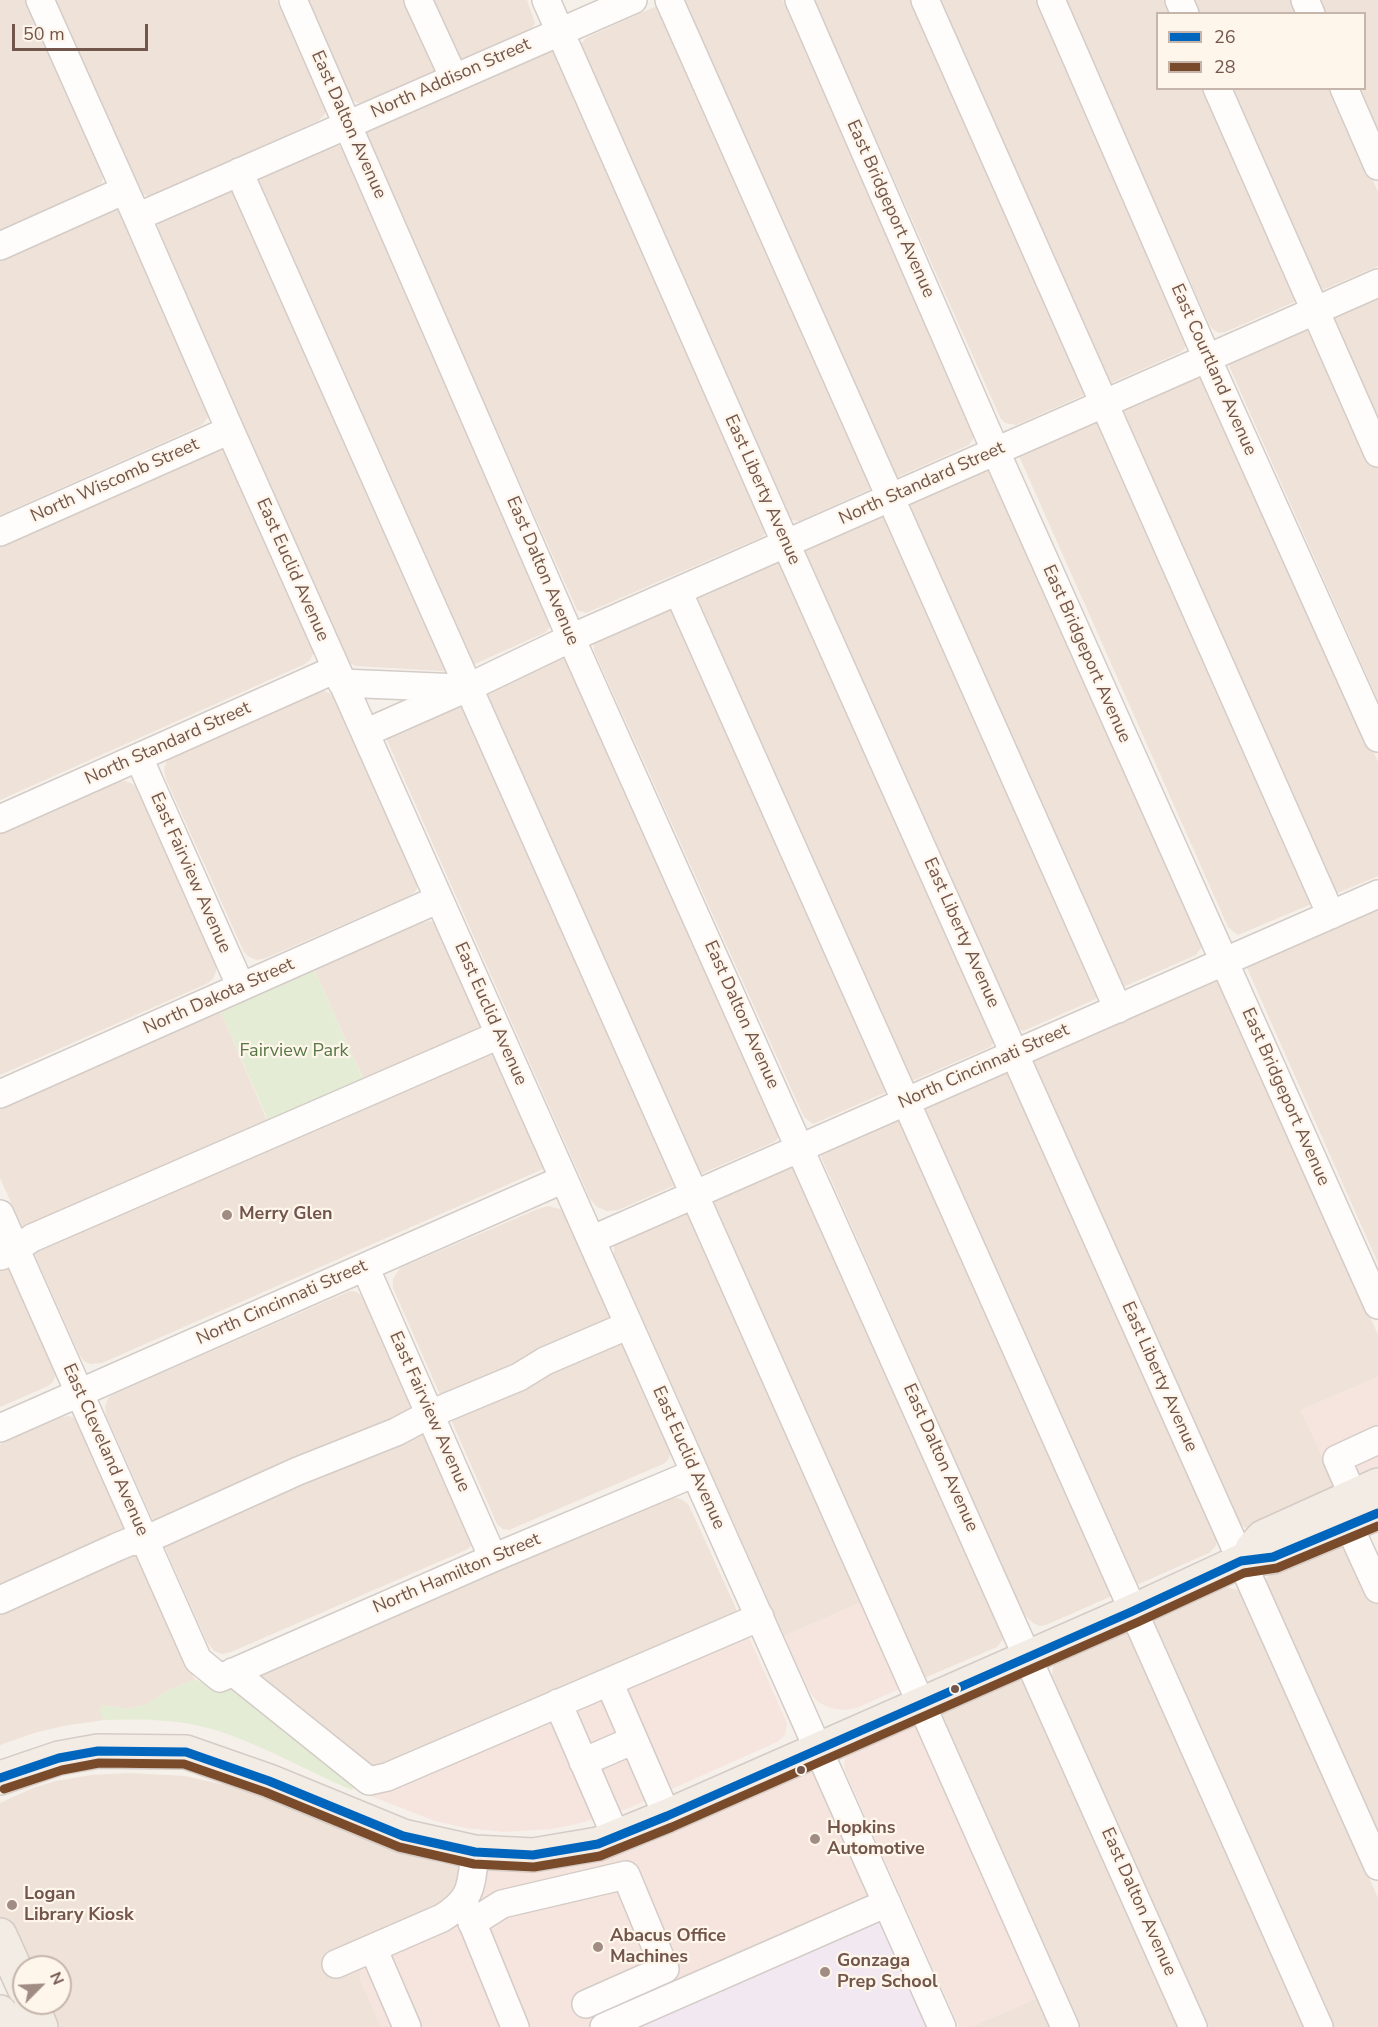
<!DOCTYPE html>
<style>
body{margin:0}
#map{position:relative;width:1378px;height:2027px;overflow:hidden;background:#f6f0ea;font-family:"Nunito Sans",sans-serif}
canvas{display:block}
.legend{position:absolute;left:1156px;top:12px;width:210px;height:78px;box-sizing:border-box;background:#fef5eb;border:2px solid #c6b5ab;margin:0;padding:8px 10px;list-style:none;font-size:18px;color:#73564b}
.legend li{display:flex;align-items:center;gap:12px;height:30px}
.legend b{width:30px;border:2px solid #c6b5ab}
.north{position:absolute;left:12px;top:1955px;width:60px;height:60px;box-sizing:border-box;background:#fef5eb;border:2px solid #c6b5ab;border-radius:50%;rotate:66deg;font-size:16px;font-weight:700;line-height:24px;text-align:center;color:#73564b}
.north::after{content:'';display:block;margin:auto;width:21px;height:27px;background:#a18c83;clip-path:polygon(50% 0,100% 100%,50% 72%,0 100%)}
.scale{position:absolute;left:12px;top:24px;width:136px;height:27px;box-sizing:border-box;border:3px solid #73564b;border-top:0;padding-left:8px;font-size:18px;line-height:21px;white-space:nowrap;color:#73564b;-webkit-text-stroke:4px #fef5eb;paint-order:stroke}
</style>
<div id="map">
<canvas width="1378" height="2027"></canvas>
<ul class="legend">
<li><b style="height:8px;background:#0065bd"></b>26</li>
<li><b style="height:8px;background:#7a4b2a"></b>28</li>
</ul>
<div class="north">N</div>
<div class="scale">50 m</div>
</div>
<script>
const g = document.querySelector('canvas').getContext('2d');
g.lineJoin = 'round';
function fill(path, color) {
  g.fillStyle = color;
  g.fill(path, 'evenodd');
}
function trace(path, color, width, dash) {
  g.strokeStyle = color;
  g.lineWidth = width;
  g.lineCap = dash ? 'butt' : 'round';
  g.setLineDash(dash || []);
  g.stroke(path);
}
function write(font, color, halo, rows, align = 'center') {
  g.font = font + ' "Nunito Sans",sans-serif';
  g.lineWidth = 4.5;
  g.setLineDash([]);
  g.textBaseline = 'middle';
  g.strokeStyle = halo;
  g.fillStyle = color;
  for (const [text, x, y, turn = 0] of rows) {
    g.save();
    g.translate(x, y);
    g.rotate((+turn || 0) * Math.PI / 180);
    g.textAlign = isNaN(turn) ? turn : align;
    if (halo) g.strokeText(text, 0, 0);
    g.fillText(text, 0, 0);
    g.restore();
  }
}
fill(new Path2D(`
 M0 0H26L103 176 102 182 97 187 0 230Z
 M53 0H277L325 108V114L318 121 154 195 148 196 142 194 138 190Z
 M305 0H527L535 23 531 29 364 102 358 103 349 98Z
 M670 0H783L974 431 975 436 969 445 799 521 791 520 788 516 580 45 586 38Z
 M814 0H1037L1188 338 1185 348 1181 352 1016 425 1005 423 1001 419Z
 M1065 0H1293L1299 13 1158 14V88L1332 89 1378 192V266L1225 332 1219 333 1214 330 1210 326Z
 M1319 0H1378V131L1359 89 1364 88V14L1325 13Z
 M554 49 767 531 762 537 586 613 577 610 366 138V133L369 127Z
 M334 144 340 146 345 152 553 622 546 632 457 672 356 666 351 664 348 660 157 231 158 220Z
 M112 209 119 211 122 216 208 411 209 416 202 425 0 515V256Z
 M1378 292V701L1230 368 1229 363Z
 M1198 374 1207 380 1378 762V876L1238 935 1228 927 1019 456 1022 450Z
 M220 447 224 449 313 644V654L310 660 305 664 0 800V542Z
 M985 468 991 471 1203 945 1196 955 1023 1031 1016 1027 804 552V547Z
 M780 559 995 1041 990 1047 813 1124 804 1117 594 651V643L597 637Z
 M555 654 568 655 781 1132 778 1138 774 1142 618 1210 607 1211 597 1207 590 1199 386 738Z
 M316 691H324L335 695 419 883 416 891 409 896 266 958 257 960 249 957 244 952 166 779 164 769 167 760 173 755Z
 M116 780 125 781 133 784 139 789 216 962V971L213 979 206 984 0 1075V832Z
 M1378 903V1263L1247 968 1248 964Z
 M430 921 437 923 545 1164 543 1169 102 1363 91 1364 85 1362 80 1356 0 1178V1108L220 1010 270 1127 366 1085 314 969 422 923Z
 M1215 979 1222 984 1378 1335V1377L1301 1410 1338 1491 1248 1530 1237 1522 1033 1063 1032 1058Z
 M1007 1071 1217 1535V1542L1215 1547 1209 1553 1046 1625 1039 1626 1033 1623 1022 1612 822 1159 821 1154 823 1149Z
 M784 1165 796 1166 1004 1634 1002 1641 997 1647 917 1681 878 1595 784 1636 614 1255V1243Z
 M548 1206 563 1210 671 1445V1453L668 1460 663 1464 509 1530 503 1529 497 1524 393 1288V1279L400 1268 538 1209Z
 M0 1243 55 1366 56 1374 53 1382 48 1386 0 1407Z
 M350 1291 357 1292 365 1300 472 1538 471 1546 466 1550 231 1652 222 1654 214 1651 207 1642 106 1415 105 1406 109 1397 114 1394Z
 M69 1416 77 1419 82 1426 185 1665 195 1679 167 1691 148 1704 129 1709 103 1705 100 1710 104 1720 63 1726 34 1733 0 1745V1444L62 1417Z
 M673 1497 681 1499 688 1504 692 1512 744 1626 377 1785 243 1684 665 1498Z
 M1354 1535 1378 1588V1837L1265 1581 1272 1569Z
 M1226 1587 1238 1590 1242 1595 1378 1898V2027H1209L1052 1676 1053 1667 1060 1660Z
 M1018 1680 1025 1682 1181 2027H971L1055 1990 933 1715 1012 1681Z
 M130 1773 185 1776 234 1787 317 1818 363 1838 415 1856 444 1864 485 1870 360 1971V1979L381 2027H49L38 2003H60V1967H24V1971L0 1918V1803L33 1788 56 1781 91 1775Z`), '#efe2d8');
fill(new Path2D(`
 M1378 1377V1474L1338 1491 1301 1410Z
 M878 1595 917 1681 857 1708 843 1710 830 1708 818 1702 809 1691 784 1636Z
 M744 1626 787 1723 785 1735 777 1742 627 1809 577 1824 551 1829 504 1832 466 1828 435 1821 360 1792Z
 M933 1715 1055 1990 971 2027H959L845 1771 844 1762 847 1755 853 1750Z
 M807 1771 818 1775 873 1897 618 2027H381L360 1979V1971L366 1964 485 1870H549L612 1857 637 1848Z`), '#f6e5de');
fill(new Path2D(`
 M877 1917 926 2027H618Z`), '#f2e8f1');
fill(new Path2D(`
 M314 969 366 1086 271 1127 220 1010Z
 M195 1679C207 1686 217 1689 231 1688L359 1777 352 1790C304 1770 258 1742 208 1728 174 1719 139 1719 104 1720L99 1710 103 1705 129 1709 148 1704 167 1691Z`), '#e4ecd5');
const minor = new Path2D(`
 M40 0 137 217 230 430 942 2027
 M293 0 571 638 1193 2027
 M418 0 454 78
 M546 0 786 544 1378 1866
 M669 0 1118 1009
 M799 0 996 452 1378 1305
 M925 0 1331 915
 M1051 0 1207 358 1378 738
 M1179 0 1185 14
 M1305 0 1311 14
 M1217 88 1378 453
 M1344 88 1378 166
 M239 172 1065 2027
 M137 217 633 0
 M0 246 125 190
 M0 532 230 430
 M678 591 1319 2027
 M342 683 460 688
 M365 733 467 688 571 638 1378 283
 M139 758 241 987
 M0 819 336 669
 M0 1094 439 899
 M0 1214 198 1660 220 1678 493 1558 695 1473
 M591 1240 1378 894
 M1 1256 16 1249 32 1238 499 1035
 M365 1267 493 1558
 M0 1428 564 1179
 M1353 1496 1337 1459 1378 1440
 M1349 1526 1378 1589
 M0 1600 117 1547 129 1542 145 1540 298 1471 396 1432 430 1414 519 1377 545 1361 629 1325
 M233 1672 369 1781 387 1777 760 1617
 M609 1682 667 1816
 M558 1703 616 1837
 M583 1762 634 1740
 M466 1907 515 2027
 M472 1923 502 1904 626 1875 665 1969 586 2004
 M373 1948 407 2027
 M336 1964 442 1918C473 1899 471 1885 475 1852
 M604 2027 887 1903`);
const major = new Path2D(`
 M1252 1549 1263 1537 1378 1485
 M0 1778 59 1758 98 1751 186 1752 269 1781 403 1836 475 1852 533 1855 598 1844 667 1816 1133 1611 1241 1561 1273 1557 1378 1513
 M0 1935 24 1988
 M31 2003 41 2027
 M0 2012 7 2027`);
trace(minor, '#d4ccc7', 30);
trace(major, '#d5cbc6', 36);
trace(minor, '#fefdfc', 27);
trace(major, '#f2ece5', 33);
trace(new Path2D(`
 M0 1778 59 1758 98 1751 186 1752 269 1781 403 1836 475 1852 533 1855 598 1844 667 1816 1133 1611 1241 1561 1273 1557 1378 1513`), '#0065bd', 9);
trace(new Path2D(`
 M4 1789 62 1770 99 1763 184 1764 265 1792 399 1847 474 1864 534 1867 600 1856 672 1827 1138 1622 1244 1573 1277 1568 1378 1526`), '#7a4b2a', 9);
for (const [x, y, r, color] of [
 [227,1215,6,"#a18c83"],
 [955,1689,5,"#73564b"],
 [801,1770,5,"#73564b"],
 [815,1839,6,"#a18c83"],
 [12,1905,6,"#a18c83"],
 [598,1947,6,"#a18c83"],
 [825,1972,6,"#a18c83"]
]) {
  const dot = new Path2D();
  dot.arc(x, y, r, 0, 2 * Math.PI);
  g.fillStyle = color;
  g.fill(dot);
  trace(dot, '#fef5eb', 2);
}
write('18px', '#73564b', '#fef5eb', [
 ["North Addison Street",451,79,-24],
 ["East Dalton Avenue",348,125,66],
 ["East Bridgeport Avenue",890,209,66],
 ["East Courtland Avenue",1213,370,66],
 ["North Wiscomb Street",115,481,-24],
 ["North Standard Street",922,484,-24],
 ["East Liberty Avenue",762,490,66],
 ["East Euclid Avenue",292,570,66],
 ["East Dalton Avenue",542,571,67],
 ["East Bridgeport Avenue",1086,654,66],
 ["North Standard Street",168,744,-24],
 ["East Fairview Avenue",190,873,66],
 ["East Liberty Avenue",961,933,66],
 ["North Dakota Street",219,997,-24],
 ["East Euclid Avenue",490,1014,66],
 ["East Dalton Avenue",741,1015,66],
 ["North Cincinnati Street",984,1067,-24],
 ["East Bridgeport Avenue",1285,1097,66],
 ["North Cincinnati Street",282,1303,-24],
 ["East Liberty Avenue",1159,1377,66],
 ["East Fairview Avenue",429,1412,66],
 ["East Cleveland Avenue",105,1450,66],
 ["East Euclid Avenue",688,1458,66],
 ["East Dalton Avenue",940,1458,66],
 ["North Hamilton Street",457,1574,-23],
 ["East Dalton Avenue",1138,1902,66]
]);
write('18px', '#577844', '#fef5eb', [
 ["Fairview Park",294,1052]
]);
write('bold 18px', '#73564b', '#fef5eb', [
 ["Merry Glen",239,1215],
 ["Hopkins",827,1829],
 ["Automotive",827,1850],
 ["Logan",24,1895],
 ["Library Kiosk",24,1916],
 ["Abacus Office",610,1937],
 ["Machines",610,1958],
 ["Gonzaga",837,1962],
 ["Prep School",837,1983]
], 'left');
</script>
